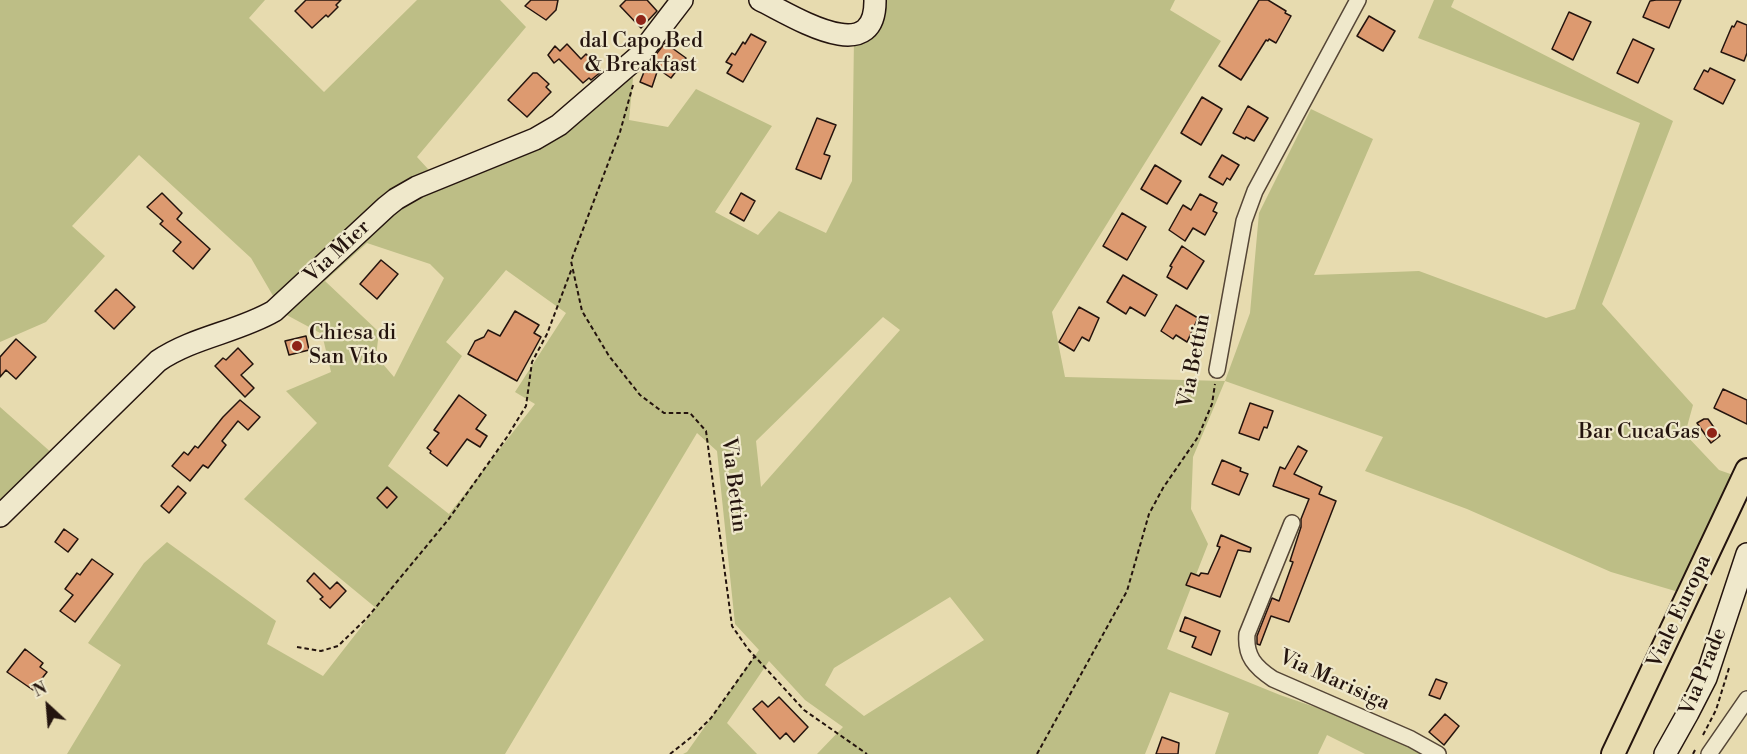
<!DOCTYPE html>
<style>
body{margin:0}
#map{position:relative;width:1747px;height:754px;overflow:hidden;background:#e7dbaf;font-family:"Libre Bodoni",serif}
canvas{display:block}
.north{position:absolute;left:18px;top:676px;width:60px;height:60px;-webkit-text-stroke:4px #efe8cb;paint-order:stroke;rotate:334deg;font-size:16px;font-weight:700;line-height:24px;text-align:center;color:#24140e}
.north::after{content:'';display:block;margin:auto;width:21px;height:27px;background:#24140e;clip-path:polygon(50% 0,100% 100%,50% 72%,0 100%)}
</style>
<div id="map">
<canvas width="1747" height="754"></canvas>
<div class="north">N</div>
</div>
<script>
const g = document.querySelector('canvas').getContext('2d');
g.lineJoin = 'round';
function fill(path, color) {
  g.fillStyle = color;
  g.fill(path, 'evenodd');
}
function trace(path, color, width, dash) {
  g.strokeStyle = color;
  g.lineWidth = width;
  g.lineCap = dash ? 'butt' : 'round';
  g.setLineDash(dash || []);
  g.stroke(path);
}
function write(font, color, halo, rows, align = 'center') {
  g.font = font + ' "Libre Bodoni",serif';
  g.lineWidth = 4.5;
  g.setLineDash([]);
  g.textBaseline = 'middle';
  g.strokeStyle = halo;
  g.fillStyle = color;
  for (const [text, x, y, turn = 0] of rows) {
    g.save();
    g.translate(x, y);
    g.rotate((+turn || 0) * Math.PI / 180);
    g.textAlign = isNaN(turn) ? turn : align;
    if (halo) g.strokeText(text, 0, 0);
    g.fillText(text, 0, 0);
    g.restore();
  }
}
fill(new Path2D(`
 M0 0H265L249 18 324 92 417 0H500L526 27 417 157 439 181 548 136 634 68 629 120 668 127 696 89 772 126 715 212 758 235 779 211 826 233 852 181 854 38 878 0H1175L1170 10 1221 41 1052 312 1065 377 1225 381 1250 313 1259 213 1311 109 1373 139 1314 275 1419 271 1546 318 1575 309 1640 123 1418 38 1434 0H1454L1451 7 1673 121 1602 304 1693 405 1685 434 1719 470 1739 477 1682 593 1611 572 1467 509 1365 471 1383 437 1225 381 1193 457 1191 509 1208 544 1167 649 1280 695 1370 726 1430 754H1365L1327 735 1318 754H1215L1229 713 1170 692 1145 754H817L843 727 805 700 769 661 727 723 757 754H683L687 752 759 650 735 624 717 451 697 433 505 754H67L121 665 88 643 144 563 167 542 276 621 267 644 323 676 376 608 244 499 317 423 286 391 331 372 322 334 283 313 251 258 139 155 72 226 105 256 46 322 0 342ZM367 243 430 264 444 278 394 377 376 356 379 332 325 281ZM506 270 566 313 515 392 535 404 449 514 388 466 462 356 446 342ZM883 317 900 330 761 487 756 441ZM950 597 984 640 864 716 825 685 834 668Z
 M0 407 62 462 0 523Z`), '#bdbe86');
const building = new Path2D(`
 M306 0H341L336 5 338 7 328 17 326 15 312 28 295 11Z
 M531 0H558L556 10 546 20 525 6Z
 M626 0H647L657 11 641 28 620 6Z
 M1259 0H1268L1286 11 1285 13 1291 16 1276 43 1269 39 1268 41 1266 40 1241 80 1219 66Z
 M1656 0H1681L1669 28 1643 17 1650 1Z
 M1569 12 1591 22 1573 60 1552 49Z
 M1369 16 1395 31 1383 51 1357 36Z
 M1737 21 1747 25V53L1744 61 1721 52 1732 26 1734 27Z
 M751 34 766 42 743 82 727 73 732 65 726 62 732 53 735 55 743 42 745 44Z
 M1633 39 1654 49 1638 83 1617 73Z
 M665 43 686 58 671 78 658 69 652 87 640 82 646 67Z
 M567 44 581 59 586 54 602 71 591 80 589 78 583 83 559 59 554 63 548 55 555 46 560 51Z
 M1710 68 1735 80 1723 104 1694 89 1704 70 1708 72Z
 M533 73H537L549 84 546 87 551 92 527 117 508 100Z
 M1202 97 1222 109 1201 145 1181 133Z
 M1248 106 1268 118 1254 141 1246 137 1245 139 1233 133Z
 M817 118 836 125 824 154 830 156 821 179 796 169Z
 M1222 155 1239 165 1230 180 1227 178 1223 185 1209 177Z
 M1155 165 1181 181 1167 204 1141 189Z
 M162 193 182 213 177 219 210 249 193 269 173 251 181 242 160 224 163 221 147 207Z
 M741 193 755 201 744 221 730 213Z
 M1200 194 1217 203 1213 211 1217 213 1205 235 1193 228 1185 241 1169 230 1183 205 1191 210Z
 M1122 213 1146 227 1127 260 1103 246Z
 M1182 246 1204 261 1187 289 1167 277 1172 267 1170 266Z
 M381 260 398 274 377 299 360 284Z
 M1123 275 1157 295 1145 316 1130 307 1126 314 1107 302Z
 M116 289 135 307 114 329 95 311Z
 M1176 305 1198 318 1187 342 1176 335 1173 339 1161 331Z
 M1079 307 1099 318 1089 341 1082 337 1074 351 1059 342Z
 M515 311 539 325 534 333 541 337 517 381 468 354 475 341 484 337 488 330 500 336Z
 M306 336 309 350 289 355 285 341Z
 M16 339 36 357 16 379 6 370 0 377V357Z
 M238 348 253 364 241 375 254 388 245 397 215 366 223 358 226 360Z
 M1723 389 1747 400V424L1714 408Z
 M459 395 486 415 476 429 487 436 480 447 467 439 447 466 430 453 431 451 427 448 439 433 434 430Z
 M240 400 260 417 248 430 238 421 222 441 226 445 208 468 203 465 190 481 172 466 184 452 188 455 195 446 198 448 223 417Z
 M1250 403 1273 411 1267 428 1264 427 1259 440 1239 433Z
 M1704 419H1708L1720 436 1711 443 1697 423Z
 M1298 446 1307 451 1294 474 1322 487 1319 494 1336 501 1289 622 1271 616 1260 645 1257 644V636L1272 598 1279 601 1293 562 1290 561 1301 527V519L1309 499 1273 486 1280 467 1285 469Z
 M1222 460 1241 468 1240 471 1248 474 1239 495 1212 484Z
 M178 486 186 493 169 513 161 506Z
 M387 487 397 497 387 508 377 498Z
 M64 529 78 539 68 552 55 542Z
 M1221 535 1251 548 1250 552 1238 550 1220 597 1186 585 1191 573 1199 576 1201 573 1208 574 1220 547 1217 546Z
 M92 559 113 574 75 622 60 611 73 595 65 589 77 573 80 575Z
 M314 573 330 589 337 582 346 591 330 608 320 599 323 597 307 581Z
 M1185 617 1220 631 1211 655 1192 647 1196 637 1180 631Z
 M25 649 43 663 40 667 47 672 33 690 7 672Z
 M1436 679 1447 683 1440 699 1429 695Z
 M779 697 808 727 794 742 786 733 780 739 753 709 762 701 768 707Z
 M1445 714 1459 726 1444 745 1429 732Z
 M1162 737 1179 743 1178 754H1156Z`);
fill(building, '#dd9a70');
trace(building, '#24140e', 1.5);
const street = new Path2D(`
 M1217 370 1244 221 1255 191 1358 0
 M1292 523 1247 634C1245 656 1255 667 1273 679L1411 739 1438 754
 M1709 754 1747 699`);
const secondary = new Path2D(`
 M760 0C790 14 876 71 875 0
 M0 516 158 361C193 337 238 332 274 311L386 207 396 199 417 187 535 139 559 125 639 56 682 0
 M1665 754 1688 713 1706 678 1747 554`);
const primary = new Path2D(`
 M1613 754 1747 470`);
trace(street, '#554636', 18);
trace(secondary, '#24140e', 24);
trace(primary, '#24140e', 26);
trace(new Path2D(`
 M633 85 620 132 571 261 582 311 609 356 640 395 664 413H690L706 431 732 626 748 649 804 710 867 754
 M297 647 321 651 338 646 367 618 448 520 507 437 526 406 532 362 547 334 572 268
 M1703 735 1716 710 1729 668
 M670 754 694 735 711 718 755 656
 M1037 754 1127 591 1149 514 1163 488 1198 437 1212 404 1215 384
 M1693 754 1696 748`), '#24140e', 2, [4.5, 3]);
trace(street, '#efe8cb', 15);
trace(secondary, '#efe8cb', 21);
trace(primary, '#e7dbaf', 22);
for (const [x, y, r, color] of [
 [641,20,6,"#8f2418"],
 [297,346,6,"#8f2418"],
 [1712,433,6,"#8f2418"]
]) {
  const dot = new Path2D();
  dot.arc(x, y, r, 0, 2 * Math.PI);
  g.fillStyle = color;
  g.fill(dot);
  trace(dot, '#efe8cb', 2);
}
write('21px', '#24140e', '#efe8cb', [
 ["dal Capo Bed",641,42],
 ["& Breakfast",641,66],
 ["Chiesa di",309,334,"left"],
 ["San Vito",309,358,"left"],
 ["Bar CucaGas",1700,433,"right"]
]);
write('21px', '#24140e', '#efe8cb', [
 ["Via Mier",338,252,-43],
 ["Via Bettin",1195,361,-79],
 ["Via Bettin",733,485,83],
 ["Viale Europa",1680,612,-65],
 ["Via Prade",1704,672,-68],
 ["Via Marisiga",1334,681,24]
]);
</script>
